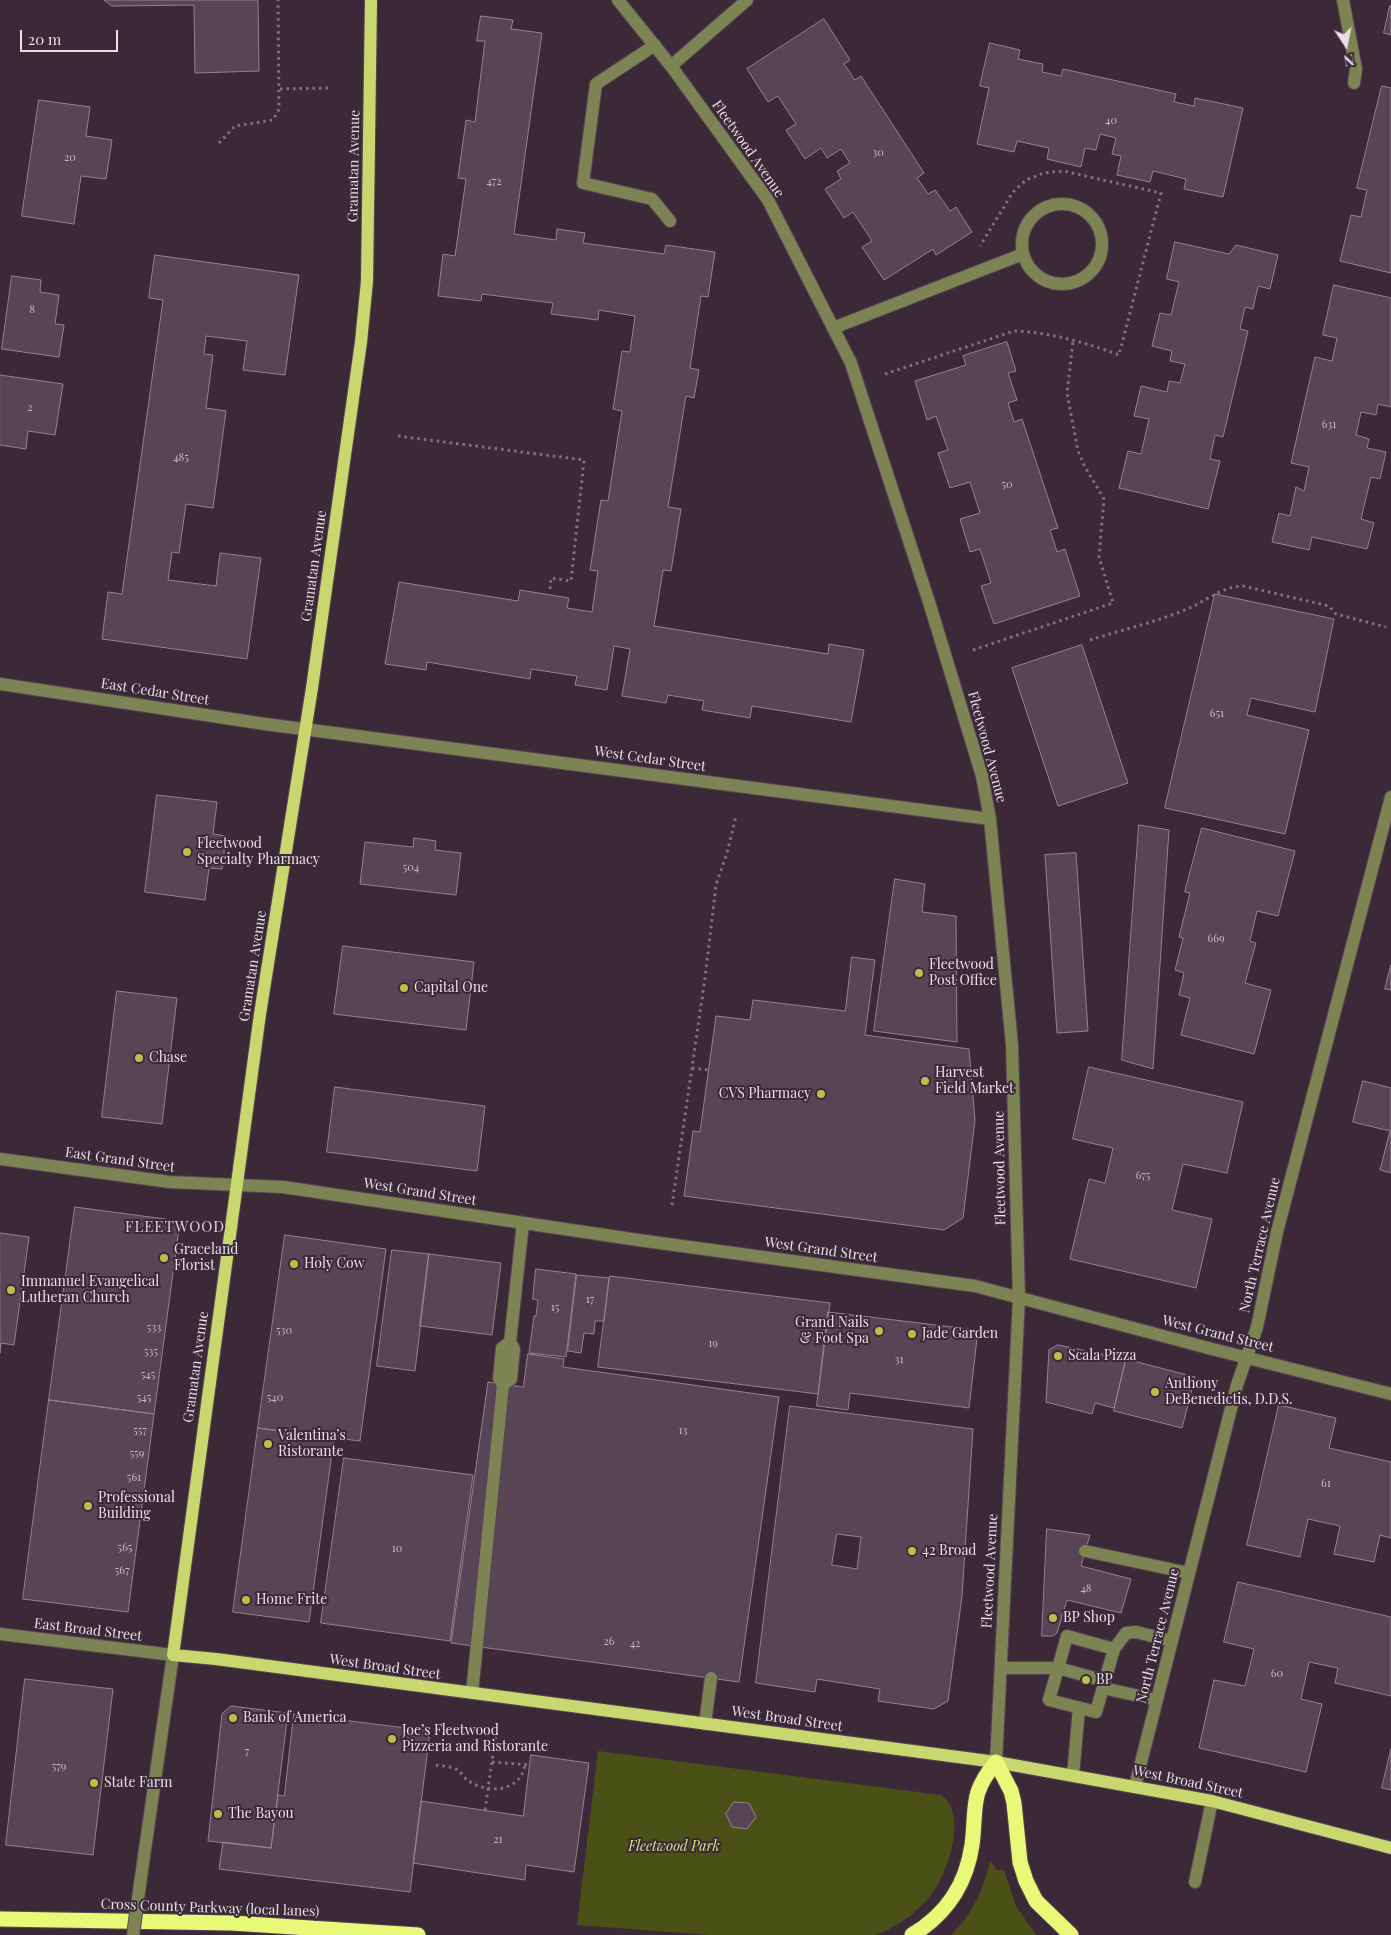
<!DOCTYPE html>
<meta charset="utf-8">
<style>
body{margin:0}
#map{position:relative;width:1391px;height:1935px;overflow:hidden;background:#3b2938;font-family:"Playfair Display",serif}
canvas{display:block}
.north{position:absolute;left:1321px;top:20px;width:50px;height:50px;-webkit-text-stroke:4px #3b2938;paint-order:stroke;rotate:169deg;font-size:14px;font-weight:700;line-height:20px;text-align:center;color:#eadee8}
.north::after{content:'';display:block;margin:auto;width:18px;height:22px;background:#eadee8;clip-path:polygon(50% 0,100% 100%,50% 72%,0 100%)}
.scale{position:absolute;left:20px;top:30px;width:98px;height:22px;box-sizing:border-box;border:2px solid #eadee8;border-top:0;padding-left:6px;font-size:15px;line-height:18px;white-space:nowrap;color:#eadee8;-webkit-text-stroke:4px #3b2938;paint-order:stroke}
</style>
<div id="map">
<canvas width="1391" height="1935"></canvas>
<div class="north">N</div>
<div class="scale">20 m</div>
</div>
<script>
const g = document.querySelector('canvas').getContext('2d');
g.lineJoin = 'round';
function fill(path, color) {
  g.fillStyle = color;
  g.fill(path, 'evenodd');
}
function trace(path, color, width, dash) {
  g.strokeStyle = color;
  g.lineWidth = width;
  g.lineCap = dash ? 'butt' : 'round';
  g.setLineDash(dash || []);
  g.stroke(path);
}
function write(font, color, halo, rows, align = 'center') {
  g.font = font + ' "Playfair Display",serif';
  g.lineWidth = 4;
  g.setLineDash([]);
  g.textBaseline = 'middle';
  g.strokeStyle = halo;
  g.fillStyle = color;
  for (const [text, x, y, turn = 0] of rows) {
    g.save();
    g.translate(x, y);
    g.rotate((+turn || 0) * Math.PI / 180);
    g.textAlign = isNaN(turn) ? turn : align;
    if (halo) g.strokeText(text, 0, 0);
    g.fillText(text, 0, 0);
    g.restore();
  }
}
fill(new Path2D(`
 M598 1751 941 1795C970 1815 946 1881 926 1901 913 1915 894 1929 875 1935H710L577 1925Z
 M990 1861 997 1870H1004L1016 1906 1036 1935H951C972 1915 984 1889 990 1861Z`), '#4a5116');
const building = new Path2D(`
 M104 0H258L259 71 195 73 194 5 112 6Z
 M1390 6H1391V35L1384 33Z
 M481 16 513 20 511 29 542 33 514 234 556 240 557 229 585 233 583 243 664 254 666 245 715 252 708 297 701 296 690 368 699 370 694 398 686 396 668 507 681 509 671 571 663 570 654 626 828 654 829 644 864 650 851 722 752 706 750 718 702 710 704 701 668 695 666 703 622 696 630 649 614 646 607 690 575 685 577 676 531 669 530 679 427 662 426 670 385 664 399 582 518 601 520 590 569 598 567 608 592 612 598 571 590 570 601 500 608 501 622 411 613 409 622 351 630 352 635 316 599 310 598 320 551 314 553 303 482 294 481 301 438 296 443 254 455 256 466 179 458 178 466 120 475 122 485 41H477Z
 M824 19 850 60 844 64 855 80 861 76 924 173 917 178 928 194 935 190 950 211 956 207 972 232 936 255 933 249 884 280 862 247 872 241 853 212 844 218 825 189 841 179 837 171 850 163 841 149 827 158 821 148 805 159 786 130 796 124 778 96 768 102 747 69Z
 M990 43 1020 50 1018 59 1043 64 1042 72 1061 76 1063 69 1176 94 1174 102 1194 106 1195 98 1243 108 1223 197 1184 189 1186 179 1153 171 1150 182 1117 175 1121 156 1112 154 1116 138 1100 134 1096 150 1085 148 1081 167 1047 159 1049 148 1017 141 1014 152 977 144 989 88 980 86Z
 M1382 86 1391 88V273L1340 261 1351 215 1361 217 1367 190 1357 188Z
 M39 100 90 107 86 136 112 140 106 179 81 176 74 224 22 216Z
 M1175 242 1229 254 1236 245 1278 255 1270 289 1258 286 1253 309 1245 307 1240 329 1248 331 1223 437 1215 435 1210 459 1220 461 1208 509 1119 488 1128 451 1141 454 1149 419 1134 416 1141 386 1167 392 1169 381 1180 383 1185 364 1170 361 1172 351 1152 346 1160 313 1171 315 1179 282 1167 279Z
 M155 255 299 275 285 375 243 370 247 341 206 336 204 354 213 355 206 408 226 411 213 508 186 504 179 553 172 552 168 580 216 586 220 553 261 558 247 659 102 639 108 592 122 594 163 300 149 298Z
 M12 276 41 280 40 292 59 295 55 324 64 325 59 357 2 349Z
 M1334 285 1391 298V407L1378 404 1376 415 1361 412 1356 435 1369 439 1367 448 1386 452 1380 479 1371 477 1361 519 1374 523 1367 549 1312 537 1309 550 1272 542 1279 513 1290 516 1296 487 1304 491 1309 467 1291 463 1315 357 1332 361 1337 338 1323 335Z
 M1007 342 1016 371 1008 373 1017 400 1008 403 1014 422 1022 419 1058 528 1050 530 1057 552 1065 549 1080 596 994 624 981 586 991 583 980 549 970 552 960 519 980 513 970 482 950 488 938 453 948 450 936 416 927 420 915 381 966 365 963 356Z
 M0 375 63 384 55 435 28 431 26 449 0 445Z
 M1215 594 1334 619 1315 712 1251 698 1247 715 1309 730 1285 834 1165 808Z
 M1082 645 1128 783 1058 806 1012 668Z
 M157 795 217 802 213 834 226 836 222 869 209 868 205 900 145 892Z
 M1139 825 1169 830 1153 1069 1122 1060Z
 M1202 828 1295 851 1278 916 1257 911 1250 941 1256 943 1245 983 1271 990 1254 1054 1181 1035 1190 998 1179 995 1184 973 1175 970 1183 938 1179 937 1190 893 1185 892Z
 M414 838 436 841 435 850 461 853 456 895 360 884 365 842 413 847Z
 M1076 853 1088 1031 1057 1033 1045 855Z
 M895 879 925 884 922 912 956 916 957 1042 874 1031Z
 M343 946 474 962 466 1030 334 1014Z
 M852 957 875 960 865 1035 969 1049 975 1120 963 1218 944 1230 684 1196 693 1131 700 1132 716 1016 750 1020 753 1000 845 1011Z
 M1391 965V990L1385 989Z
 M117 991 177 998 162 1124 102 1117Z
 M1089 1067 1243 1102 1227 1173 1183 1164 1172 1210 1212 1219 1196 1288 1070 1259 1089 1179 1105 1183 1113 1148 1073 1139Z
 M1363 1081 1391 1088V1173L1380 1170 1390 1131 1353 1122Z
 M335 1087 485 1106 477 1171 327 1152Z
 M75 1207 180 1221 154 1414 49 1400Z
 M0 1233 29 1237 14 1345 1 1343 0 1353Z
 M285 1235 386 1249 360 1441 258 1428Z
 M392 1250 429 1254 415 1371 377 1366Z
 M429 1254 501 1263 492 1335 420 1326Z
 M536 1269 576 1274 566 1357 529 1353 534 1316H536L538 1300 533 1299Z
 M577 1275 609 1278 604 1321H595L594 1334 584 1333 581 1353 568 1351Z
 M610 1276 830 1303 818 1394 598 1367Z
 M828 1312 978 1330 969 1408 850 1393 848 1410 817 1406Z
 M1058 1345 1126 1359 1114 1408 1095 1403 1092 1414 1046 1402 1049 1350Z
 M528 1354 564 1359 563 1367 779 1397 739 1682 451 1643 488 1382 523 1387Z
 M1126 1359 1195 1377 1182 1428 1114 1411Z
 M49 1400 154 1414 128 1612 23 1599Z
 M1279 1405 1336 1418 1329 1448 1391 1462V1538L1380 1535 1374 1562 1334 1554 1340 1526 1308 1519 1300 1557 1247 1545Z
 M790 1406 973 1429 962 1596 948 1701 934 1709 878 1701 880 1689 817 1679 815 1692 756 1683ZM837 1534 861 1537 857 1569 832 1565Z
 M258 1428 334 1438 309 1622 233 1612Z
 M344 1458 473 1475 450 1641 321 1623Z
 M1047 1529 1090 1535 1081 1566 1131 1579 1121 1613 1067 1600 1057 1633 1053 1636H1042Z
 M1238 1582 1391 1617V1696L1335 1683 1338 1668 1309 1662 1301 1699 1322 1704 1306 1772 1199 1748 1214 1680 1245 1686 1254 1649 1224 1642Z
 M25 1679 113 1689 93 1855 6 1845Z
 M231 1706 288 1713 271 1848 208 1841 222 1714Z
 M294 1714 430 1731 410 1892 219 1869 223 1842 271 1848 278 1795 284 1796Z
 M1391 1749V1790L1382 1788Z
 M531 1755 589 1763 574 1872 526 1865 525 1880 413 1863 421 1801 523 1816Z
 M734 1802 749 1803 756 1817 747 1829 732 1827 726 1814Z`);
fill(building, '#574454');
trace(building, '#968193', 1);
const minor = new Path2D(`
 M618 0 671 66 768 200 851 363 929 602 982 776 990 819 1012 1045 1019 1298 996 1762
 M1343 0 1356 69 1354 83
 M655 45 596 84 583 183 652 199 670 221
 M671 66 747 0
 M1022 244a40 40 0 1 1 80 0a40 40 0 1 1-80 0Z
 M833 328 1023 254
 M0 684 265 724 990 819
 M0 1159 170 1182 283 1187 638 1240 975 1286 1212 1349 1391 1394
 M503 1385 511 1379 514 1349 510 1342 523 1223
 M1085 1551 1189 1573
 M0 1634 173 1655 140 1884
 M1067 1636 1114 1649 1096 1712 1049 1700Z
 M1114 1649 1126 1633 1136 1632 1172 1641
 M1001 1668H1058L1105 1681
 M1103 1688 1157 1700
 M472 1693 503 1385 499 1378 502 1348 510 1342
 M705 1724 711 1678
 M1073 1775 1079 1708
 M1135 1786 1237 1385 1257 1327 1277 1232 1391 797
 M1195 1882 1212 1801`);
const major = new Path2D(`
 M371 0 367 281 361 342 312 688 260 1014 173 1655 216 1659 996 1762 1212 1801 1391 1848`);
const highway = new Path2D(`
 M0 1919 232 1923 418 1935
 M912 1935C947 1914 966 1885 972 1845 977 1806 969 1795 996 1762L1011 1791 1014 1803 1020 1862 1026 1881 1036 1901 1071 1935`);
trace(minor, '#574654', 14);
trace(major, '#574654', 14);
trace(highway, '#574654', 17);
trace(new Path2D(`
 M280 89 329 88
 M219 143 235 126 273 120 279 109 278 0
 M885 374 1014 331C1049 332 1087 343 1119 355L1161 193 1063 171 1044 173 1026 180 1013 192 980 246
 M398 436 584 460 571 581 551 578 550 589
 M1090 640C1121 630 1157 622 1187 609 1207 601 1220 587 1243 586L1329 606 1336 614 1386 627
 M973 650 1113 603 1099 557 1104 499 1085 467 1078 451 1067 393 1073 341
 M692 1068 709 1070
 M672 1205 705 978 716 885 727 853 736 816
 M492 1762 530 1765
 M436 1765C442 1766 450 1766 456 1769 461 1771 463 1777 467 1780 487 1794 520 1793 525 1765
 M485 1810 496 1733`), '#81717e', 3, [2.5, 4]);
trace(minor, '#7c8453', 12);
trace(major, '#c9d86e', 12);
trace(highway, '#e7f977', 15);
const minorBridge = new Path2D(`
 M133 1935 140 1884`);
trace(minorBridge, '#574654', 14, []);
trace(minorBridge, '#7c8453', 12);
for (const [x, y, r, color] of [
 [187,852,5,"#b3c24b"],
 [919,973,5,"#b3c24b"],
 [404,988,5,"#b3c24b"],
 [139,1058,5,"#b3c24b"],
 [925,1081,5,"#b3c24b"],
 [821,1094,5,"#b3c24b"],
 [164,1258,5,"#b3c24b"],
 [294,1264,5,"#b3c24b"],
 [11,1290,5,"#b3c24b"],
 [879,1331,5,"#b3c24b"],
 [912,1334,5,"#b3c24b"],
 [1058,1356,5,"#b3c24b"],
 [1155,1392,5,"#b3c24b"],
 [268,1444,5,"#b3c24b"],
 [88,1506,5,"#b3c24b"],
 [912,1551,5,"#b3c24b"],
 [246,1600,5,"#b3c24b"],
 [1053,1618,5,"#b3c24b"],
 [1086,1680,5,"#b3c24b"],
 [233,1718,5,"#b3c24b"],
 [392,1739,5,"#b3c24b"],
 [94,1783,5,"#b3c24b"],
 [218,1814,5,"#b3c24b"]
]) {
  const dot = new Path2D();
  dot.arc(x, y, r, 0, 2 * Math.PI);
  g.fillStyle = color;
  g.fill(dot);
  trace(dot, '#3b2938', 2);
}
write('11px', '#c5b8c3', null, [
 ["40",1111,121],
 ["30",878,153],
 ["20",70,158],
 ["472",494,182],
 ["8",32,310],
 ["2",30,408],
 ["631",1329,425],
 ["485",181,458],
 ["50",1007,485],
 ["651",1217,714],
 ["504",411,868],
 ["669",1216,939],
 ["675",1143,1176],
 ["17",590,1300],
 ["15",555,1308],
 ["533",154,1328],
 ["530",284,1331],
 ["19",713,1344],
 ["535",151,1352],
 ["31",899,1360],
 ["545",148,1375],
 ["545",144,1398],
 ["540",275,1398],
 ["557",140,1431],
 ["13",683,1431],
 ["559",137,1454],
 ["561",134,1478],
 ["61",1326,1484],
 ["565",125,1548],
 ["10",397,1549],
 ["567",122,1571],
 ["48",1086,1589],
 ["26",609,1642],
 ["42",635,1644],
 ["60",1277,1674],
 ["7",247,1752],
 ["579",59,1767],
 ["21",498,1840]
]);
write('14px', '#eadee8', '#3b2938', [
 ["Fleetwood Avenue",748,149,55],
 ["Gramatan Avenue",354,166,-89],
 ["Gramatan Avenue",314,566,-82],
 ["East Cedar Street",155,692,9],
 ["Fleetwood Avenue",987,747,75],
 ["West Cedar Street",650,759,8],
 ["Gramatan Avenue",253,966,-81],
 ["East Grand Street",120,1160,8],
 ["Fleetwood Avenue",1000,1168,-91],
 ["West Grand Street",420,1192,9],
 ["North Terrace Avenue",1260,1245,-77],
 ["West Grand Street",821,1250,8],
 ["West Grand Street",1218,1334,14],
 ["Gramatan Avenue",196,1367,-82],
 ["Fleetwood Avenue",990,1571,-87],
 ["East Broad Street",88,1630,7],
 ["North Terrace Avenue",1158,1636,-76],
 ["West Broad Street",385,1667,8],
 ["West Broad Street",787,1719,8],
 ["West Broad Street",1188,1782,12],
 ["Cross County Parkway (local lanes)",210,1908,2]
]);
write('14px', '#eadee8', '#3b2938', [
 ["Fleetwood",197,844],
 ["Specialty Pharmacy",197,860],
 ["Fleetwood",929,965],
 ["Post Office",929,981],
 ["Capital One",414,988],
 ["Chase",149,1058],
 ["Harvest",935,1073],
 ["Field Market",935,1089],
 ["CVS Pharmacy",811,1094,"right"],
 ["Graceland",174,1250],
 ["Florist",174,1266],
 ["Holy Cow",304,1264],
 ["Immanuel Evangelical",21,1282],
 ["Lutheran Church",21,1298],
 ["Grand Nails",869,1323,"right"],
 ["& Foot Spa",869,1339,"right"],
 ["Jade Garden",922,1334],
 ["Scala Pizza",1068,1356],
 ["Anthony",1165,1384],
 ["DeBenedictis, D.D.S.",1165,1400],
 ["Valentina’s",278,1436],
 ["Ristorante",278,1452],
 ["Professional",98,1498],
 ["Building",98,1514],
 ["42 Broad",922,1551],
 ["Home Frite",256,1600],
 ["BP Shop",1063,1618],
 ["BP",1096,1680],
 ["Bank of America",243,1718],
 ["Joe’s Fleetwood",402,1731],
 ["Pizzeria and Ristorante",402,1747],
 ["State Farm",104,1783],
 ["The Bayou",228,1814]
], 'left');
write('italic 14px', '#d4e27f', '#3b2938', [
 ["Fleetwood Park",674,1847]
]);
g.letterSpacing = '1px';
write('15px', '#e1cadd', '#3b2938', [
 ["FLEETWOOD",175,1227]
]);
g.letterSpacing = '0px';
</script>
